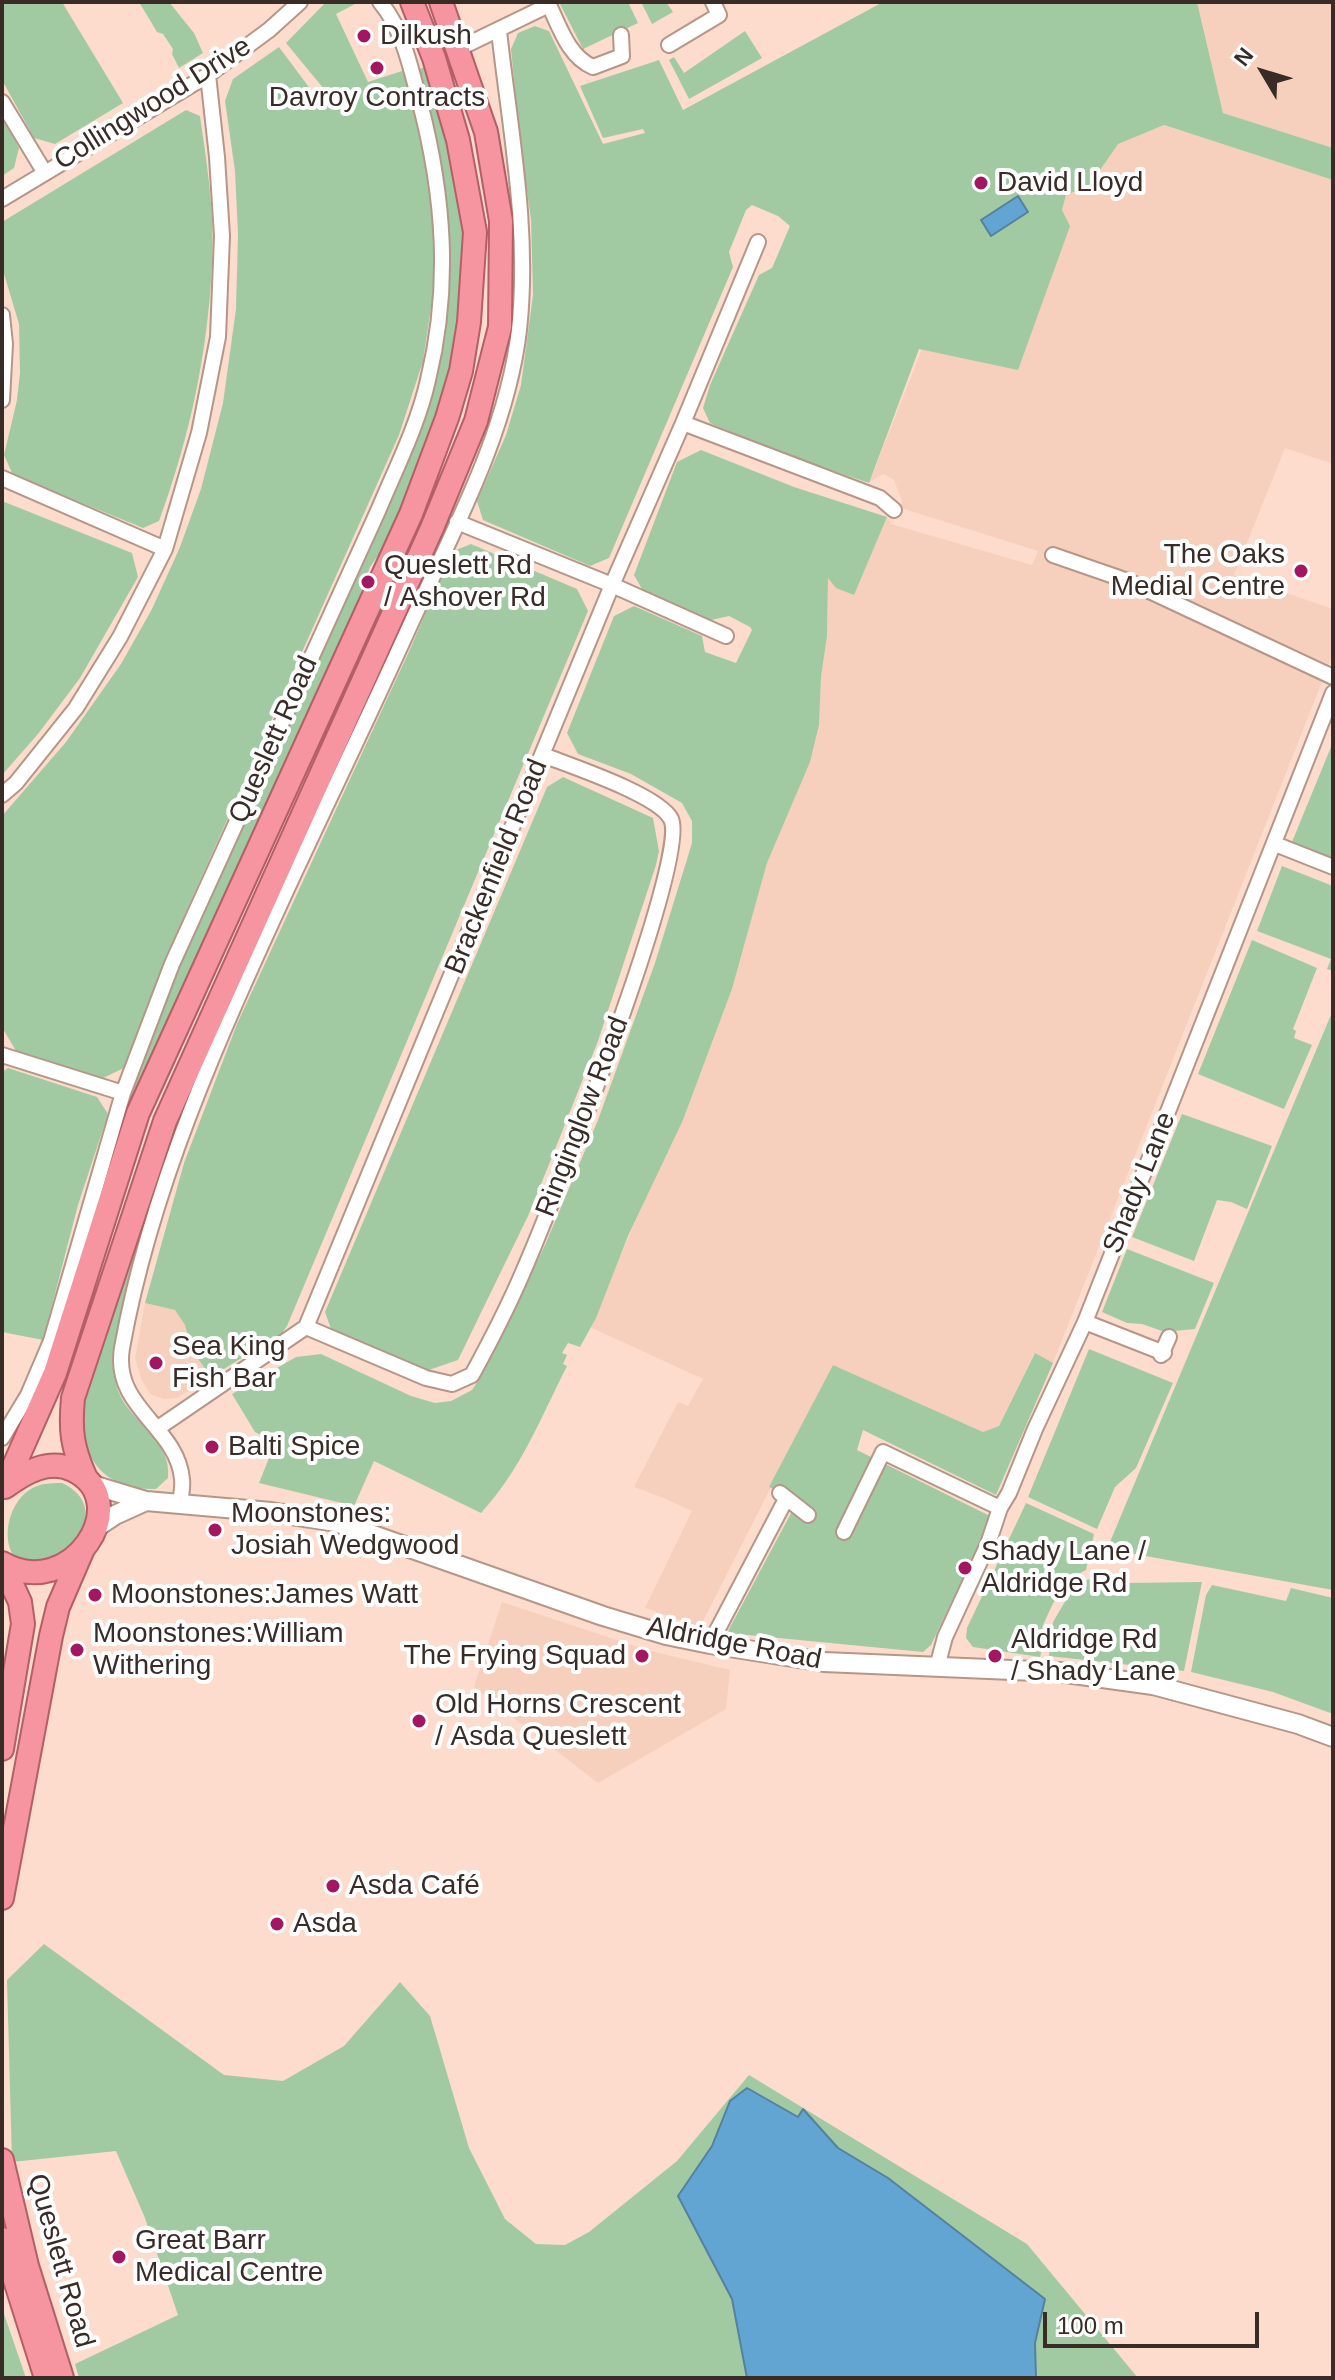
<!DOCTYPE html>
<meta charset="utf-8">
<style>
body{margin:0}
#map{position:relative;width:1335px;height:2380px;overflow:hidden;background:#fddccd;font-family:Helvetica,sans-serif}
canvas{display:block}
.frame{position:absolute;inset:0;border:4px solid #392c26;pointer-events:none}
.north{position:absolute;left:1223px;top:32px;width:80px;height:80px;-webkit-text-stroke:6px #fff;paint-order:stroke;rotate:308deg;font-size:22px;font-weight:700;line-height:32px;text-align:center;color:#392c26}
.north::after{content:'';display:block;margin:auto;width:28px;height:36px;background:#392c26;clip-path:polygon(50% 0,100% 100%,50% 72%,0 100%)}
.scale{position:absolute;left:1043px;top:2312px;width:216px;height:36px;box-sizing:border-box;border:4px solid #392c26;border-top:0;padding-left:10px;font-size:24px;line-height:28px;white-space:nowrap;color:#392c26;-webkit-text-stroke:6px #fff;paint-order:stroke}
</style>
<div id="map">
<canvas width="1335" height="2380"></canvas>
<div class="frame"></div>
<div class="north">N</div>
<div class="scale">100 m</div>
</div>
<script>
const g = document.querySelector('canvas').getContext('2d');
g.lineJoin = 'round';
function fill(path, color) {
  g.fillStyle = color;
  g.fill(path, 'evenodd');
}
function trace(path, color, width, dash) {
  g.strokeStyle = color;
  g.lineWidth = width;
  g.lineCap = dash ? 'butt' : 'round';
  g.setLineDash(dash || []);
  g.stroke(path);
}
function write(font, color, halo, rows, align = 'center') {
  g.font = font + ' Helvetica,sans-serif';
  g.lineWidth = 8;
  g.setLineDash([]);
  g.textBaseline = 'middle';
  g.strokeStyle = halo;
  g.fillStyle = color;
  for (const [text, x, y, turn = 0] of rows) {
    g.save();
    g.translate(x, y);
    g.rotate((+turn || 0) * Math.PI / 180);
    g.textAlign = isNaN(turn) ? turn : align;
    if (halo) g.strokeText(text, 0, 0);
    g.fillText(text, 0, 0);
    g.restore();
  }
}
fill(new Path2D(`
 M1197 2H1333V148L1223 113Z
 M1163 125 1333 180V464L1285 448 1234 575 1333 609V654L1053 1363 1034 1354 999 1426 983 1432 833 1365 700 1627 645 1608 692 1511 664 1498 634 1487 678 1402 688 1406 703 1379 590 1327 663 1157 683 1120 732 989 767 863 810 761 819 725 821 677 827 636 828 576 854 594 887 517 891 524 1032 565 1038 551 901 508 902 501 894 480 883 474 869 483 922 349 1018 369 1066 195 1089 186 1117 144Z
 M145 1303 175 1310 185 1325 191 1349 211 1377 177 1398 165 1399 151 1395 142 1381 135 1358Z
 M502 1602 647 1650 730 1670 726 1709 598 1783 474 1687Z`), '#f7cfbd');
fill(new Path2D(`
 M2 2H62L123 103 55 144 34 138 2 80Z
 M139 2H169L194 33 203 53 179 68 172 54 173 49 163 34 157 32Z
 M326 2 357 3 336 14 368 82 405 70 424 146 435 225V281L423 361 399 435 185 914 124 1068 103 1078 16 1051 2 1027V816L66 742 121 664 152 609 180 547 201 489 223 403 236 309 238 234 235 171 225 101 233 79 279 47 317 98 329 95 286 43Z
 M559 2H628L638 23 583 49Z
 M641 2H666L673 12 652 24Z
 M883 2H1197L1223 113 1333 148V180L1164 125 1118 144 1089 186 1066 195 1062 210 1070 226 1018 370 919 349 869 483 805 461 719 427 710 423 703 408 710 385 759 275 772 268 790 226 778 216 752 205 746 210 729 252 733 267 609 558 590 566 483 520 477 501 506 435 521 385 533 295 531 219 520 142 511 49 518 33 535 26 549 31 603 144 645 133 643 129 603 138 580 86 659 60 683 110Z
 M745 31 762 58 689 99 669 60 674 57 684 73Z
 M426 66 434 76 466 235 462 324 441 411 389 540 370 567 354 612 161 1047 56 1336 103 1174 151 1034 189 938 390 496 448 293 449 251 439 154 418 70Z
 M186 110 200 116C207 165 215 214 212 263 208 352 190 437 159 521L143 528 13 475 4 455 17 400 20 373 19 324 2 267V222Z
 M2 115 19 148 14 168 2 176Z
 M701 450 794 487 887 517 854 595 836 588 828 578 827 636 821 677 819 725 810 762 767 863 732 989 683 1120 628 1236 596 1318 580 1347 568 1343 562 1353 567 1355 563 1364 567 1366C540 1419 522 1468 481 1513L374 1461 354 1506 259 1483 275 1443 255 1432 232 1394 296 1357 321 1354 411 1396 435 1403 451 1401 472 1390 483 1373 545 1245 598 1120 655 963 692 843V821L682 803 631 774 578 754 567 733 614 616 634 606 702 636 705 652 736 663 752 630 750 627 729 616 707 621 646 596 634 575 677 462Z
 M2 501 132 553 138 577 80 678 38 734 2 775Z
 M471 544 577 589 588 611 287 1326 282 1333 211 1377 191 1349 185 1325 175 1310 145 1303 184 1163 237 1024 411 647 451 552Z
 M1333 742V859L1292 842Z
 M563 777 653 818 659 851 656 865 598 1041 554 1152 528 1216 458 1360 426 1371 331 1329 325 1312 547 787Z
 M1282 866 1333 886V971L1327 969 1331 959 1257 931Z
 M258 935 179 1121 118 1331C116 1351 111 1374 119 1393 132 1424 172 1440 168 1478L156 1489C103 1490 79 1458 83 1407L140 1218 187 1082Z
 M1252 940 1317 968 1293 1029 1296 1031 1294 1038 1312 1045 1284 1109 1198 1074Z
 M1333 1010V1590L1107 1549Z
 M8 1068 97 1097 108 1114 78 1205 43 1340 2 1332V1072Z
 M1182 1114 1272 1146 1247 1209 1231 1202 1217 1200 1194 1261 1132 1237Z
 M1127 1249 1214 1283 1195 1329 1165 1332 1142 1324 1127 1323 1102 1312Z
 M1089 1349 1173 1383 1136 1468 1115 1487 1097 1529 1028 1497Z
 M1035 1353 1053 1363 996 1495 863 1430 857 1450 992 1517 931 1645 923 1652 727 1633 798 1500 769 1487 833 1365 983 1432 999 1426Z
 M62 1483C124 1512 48 1586 13 1555 0 1533 12 1495 37 1486 45 1483 54 1483 62 1483Z
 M1026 1503 1094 1534 1086 1570C1061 1581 1053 1603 1042 1628L1047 1630 1040 1657 973 1647 966 1638 967 1628Z
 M1097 1577 1124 1583 1202 1582 1184 1671 1049 1656 1053 1622 1076 1583Z
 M1212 1585 1286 1601 1291 1588 1333 1598V1714L1273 1692 1191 1672 1206 1595Z
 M44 1944 224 2075 283 2081 344 2046 400 1982 430 2016 469 2148 505 2219 536 2244 565 2245 589 2232 677 2161 749 2075 1027 2244 1138 2378H79L75 2364 178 2315 145 2218 116 2151 12 2162 7 1980Z
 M2 2308 26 2378H2Z`), '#a1caa3');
const water = new Path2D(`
 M1018 196 1028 212 991 236 981 220Z
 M747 2088 798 2117 803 2109 838 2148 888 2178 1045 2299 1035 2343 1036 2378H747L732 2299 678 2196 712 2146 730 2101Z`);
fill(water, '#62a5d2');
trace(water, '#56819e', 2);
const minor = new Path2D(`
 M549 5C560 28 569 57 593 67L622 56 621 35
 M669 45 719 15 713 2
 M458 49 549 5 548 2
 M2 102 45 173
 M2 199 208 75 269 30 300 2
 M2 315 5 344 2 400
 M683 423 880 498 894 510
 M2 478 165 549
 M457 522 612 585 726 636
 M1053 555 1128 581 1333 677
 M2 795 16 783 76 708 120 637 165 549 199 433 218 337 222 236 217 157 208 75
 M1275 844 1333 867
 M2 1055 123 1093
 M1085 1322 1164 1353
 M306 1327 426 1378 452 1384 472 1375C490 1342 508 1307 523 1272 548 1215 691 857 671 819 659 795 571 766 543 755
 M1161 1355 1169 1337
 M158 1428 306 1327 612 585 683 423 758 242
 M2 1438 28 1395 51 1341 123 1093 172 964 378 511C396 468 418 425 428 380 451 286 444 196 420 103 411 69 403 29 380 2
 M780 1493 808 1515
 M180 1503C181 1496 183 1487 182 1479 177 1426 112 1408 122 1348 151 1186 219 1037 287 889 327 803 368 718 407 632 450 536 507 435 519 330 530 230 510 130 499 31
 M844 1532 883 1452 1000 1508
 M710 1644 786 1499
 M937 1667 945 1637 988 1544 1000 1508 1009 1493 1035 1429 1085 1322 1333 693`);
const tertiary = new Path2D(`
 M93 1485 146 1501 271 1512 336 1522 603 1616 666 1635 710 1644 824 1662 1059 1672 1153 1685 1298 1724 1333 1737
 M97 1527 115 1515 146 1501`);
const trunk = new Path2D(`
 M85 1476C72 1447 70 1430 73 1398L165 1121 432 528 476 421 500 327 501 221 486 132 441 2
 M5 1486 55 1373 138 1113 411 514 447 418 461 371 469 322 475 232 458 140 434 58 412 2
 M2 1563C71 1603 137 1501 73 1470 49 1458 24 1473 5 1487
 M2 1749 23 1624 20 1602 2 1563
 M2 1898 51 1636 58 1607 83 1549
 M2 2160 27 2266 62 2378
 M2 2239 46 2378`);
trace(minor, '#b59688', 18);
trace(tertiary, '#b59688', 22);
trace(trunk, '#b35f65', 26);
trace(minor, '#fff', 14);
trace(tertiary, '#fff', 18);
trace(trunk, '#f6949f', 22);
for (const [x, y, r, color] of [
 [364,36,8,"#a21760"],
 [377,68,8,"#a21760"],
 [981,183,8,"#a21760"],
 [1301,571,8,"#a21760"],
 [368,582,8,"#a21760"],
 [156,1363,8,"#a21760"],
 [212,1447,8,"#a21760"],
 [215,1530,8,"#a21760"],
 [965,1568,8,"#a21760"],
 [95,1595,8,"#a21760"],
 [77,1650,8,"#a21760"],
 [642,1656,8,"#a21760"],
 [995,1656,8,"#a21760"],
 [419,1721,8,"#a21760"],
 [333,1886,8,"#a21760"],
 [277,1924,8,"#a21760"],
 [119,2257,8,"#a21760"]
]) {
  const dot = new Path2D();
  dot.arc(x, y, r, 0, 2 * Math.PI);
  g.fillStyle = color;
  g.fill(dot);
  trace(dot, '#fff', 3);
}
write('28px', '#392c26', '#fff', [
 ["Dilkush",380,36],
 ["Davroy Contracts",377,98,"center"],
 ["David Lloyd",997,183],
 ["The Oaks",1285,555,"right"],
 ["Medial Centre",1285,587,"right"],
 ["Queslett Rd",384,566],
 ["/ Ashover Rd",384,598],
 ["Sea King",172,1347],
 ["Fish Bar",172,1379],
 ["Balti Spice",228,1447],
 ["Moonstones:",231,1514],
 ["Josiah Wedgwood",231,1546],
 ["Shady Lane /",981,1552],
 ["Aldridge Rd",981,1584],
 ["Moonstones:James Watt",111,1595],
 ["Moonstones:William",93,1634],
 ["Withering",93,1666],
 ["Aldridge Rd",1011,1640],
 ["/ Shady Lane",1011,1672],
 ["The Frying Squad",626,1656,"right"],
 ["Old Horns Crescent",435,1705],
 ["/ Asda Queslett",435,1737],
 ["Asda Café",349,1886],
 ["Asda",293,1924],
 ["Great Barr",135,2241],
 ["Medical Centre",135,2273]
], 'left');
write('28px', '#392c26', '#fff', [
 ["Collingwood Drive",153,104,-32],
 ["Queslett Road",274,740,-66],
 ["Brackenfield Road",497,867,-68],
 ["Ringinglow Road",583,1117,-69],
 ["Shady Lane",1140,1183,-68],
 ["Aldridge Road",734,1644,11],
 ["Queslett Road",60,2261,74]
]);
</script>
